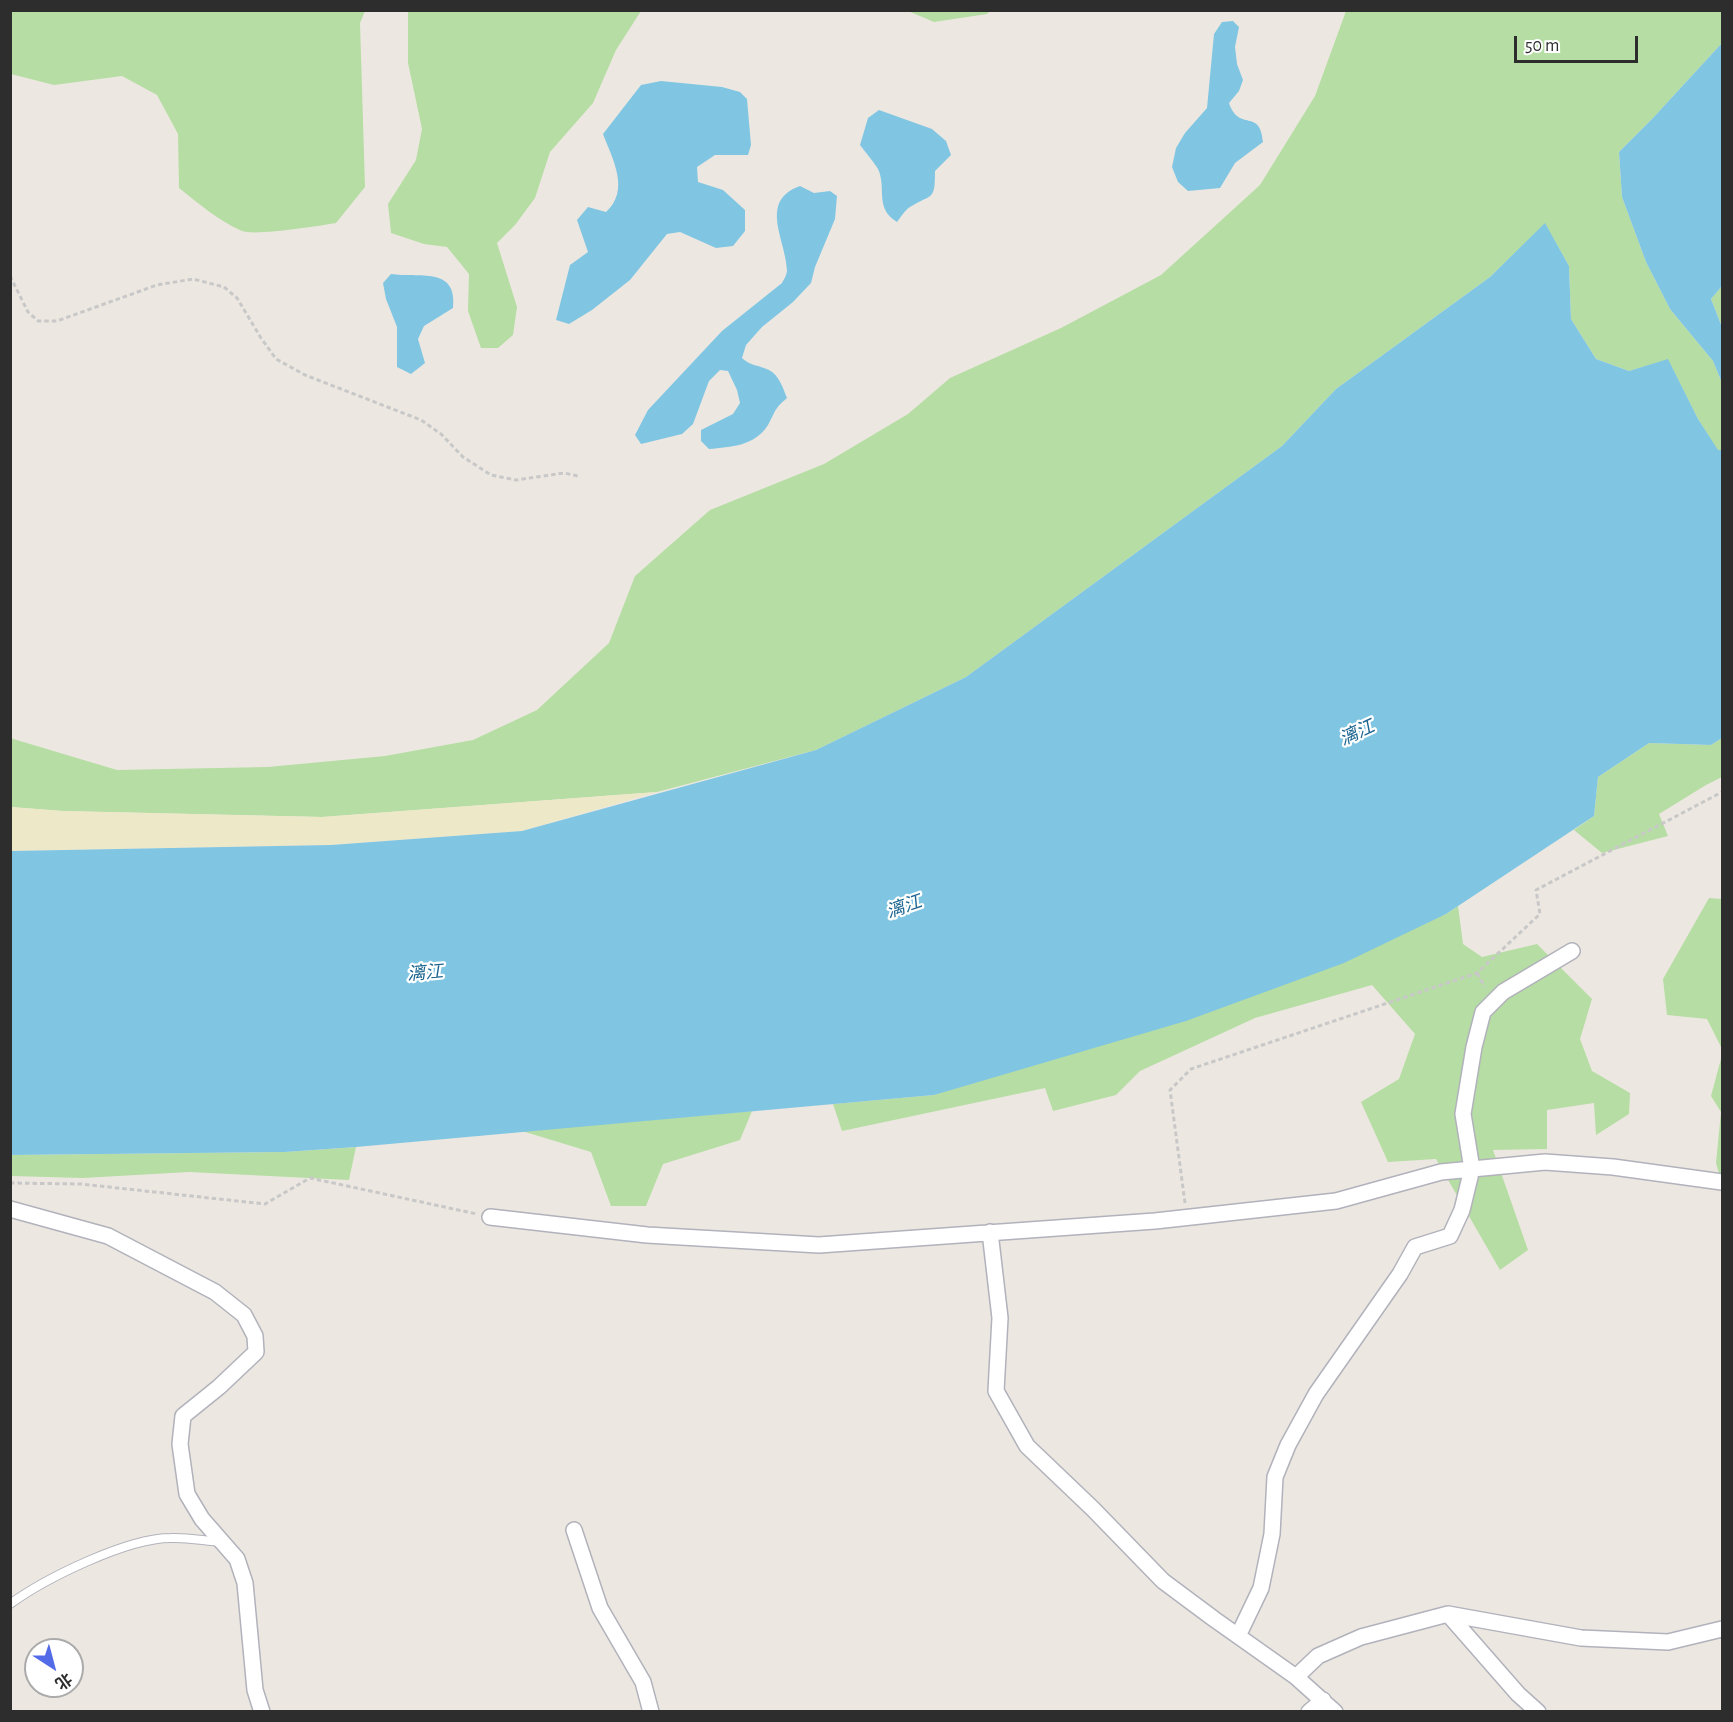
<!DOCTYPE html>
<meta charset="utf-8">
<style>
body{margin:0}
#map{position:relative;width:1733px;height:1722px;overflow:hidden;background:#ece8e1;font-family:"Alegreya Sans","Noto Sans SC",sans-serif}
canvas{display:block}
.frame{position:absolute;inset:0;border:12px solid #2d2d2d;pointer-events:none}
.north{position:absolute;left:24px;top:1638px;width:60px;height:60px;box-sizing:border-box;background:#fff;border:2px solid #ababab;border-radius:50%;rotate:144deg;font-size:16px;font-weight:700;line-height:24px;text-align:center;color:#2d2d2d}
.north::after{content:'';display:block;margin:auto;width:21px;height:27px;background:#536be7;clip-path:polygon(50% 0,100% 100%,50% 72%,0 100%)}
.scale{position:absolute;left:1514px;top:36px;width:124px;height:27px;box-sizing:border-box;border:3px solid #2d2d2d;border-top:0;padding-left:8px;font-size:18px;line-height:21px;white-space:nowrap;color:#2d2d2d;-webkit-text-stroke:4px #fff;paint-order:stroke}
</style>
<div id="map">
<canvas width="1733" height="1722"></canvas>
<div class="frame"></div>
<div class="north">北</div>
<div class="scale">50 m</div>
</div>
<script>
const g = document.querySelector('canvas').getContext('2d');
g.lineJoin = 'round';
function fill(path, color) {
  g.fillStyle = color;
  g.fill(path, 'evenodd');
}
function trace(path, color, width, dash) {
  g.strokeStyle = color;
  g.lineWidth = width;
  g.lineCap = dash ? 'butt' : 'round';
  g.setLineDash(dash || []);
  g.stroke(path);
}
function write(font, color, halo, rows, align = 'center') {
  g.font = font + ' "Alegreya Sans","Noto Sans SC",sans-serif';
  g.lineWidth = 4.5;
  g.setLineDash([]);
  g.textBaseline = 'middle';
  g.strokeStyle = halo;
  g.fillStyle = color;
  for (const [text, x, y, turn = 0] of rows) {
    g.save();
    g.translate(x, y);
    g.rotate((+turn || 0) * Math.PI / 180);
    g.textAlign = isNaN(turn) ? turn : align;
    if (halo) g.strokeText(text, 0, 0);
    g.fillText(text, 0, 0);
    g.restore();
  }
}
fill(new Path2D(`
 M11 10 365 11 360 23 365 187 336 223C319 226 255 236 242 231 219 221 198 203 179 188L178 134 157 95 122 76 54 85 11 74Z
 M408 11H641L616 50 593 103 550 152 535 198 515 225 497 243 517 307 513 335 498 348H481L468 311 469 274 447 247 424 244 391 233 388 204 416 160 422 129 408 63Z
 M908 11H990L987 14 934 22Z
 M1346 11H1722V43L1652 119 1619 152 1622 197 1646 262 1670 309 1713 361 1722 383V450L1718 451 1698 419 1668 360 1629 371 1596 359 1571 319 1569 266 1545 224 1490 277 1336 389 1282 446 966 677 816 750 657 792 322 817 63 811 11 807 10 738 117 770 268 767 385 756 473 740 537 710 609 643 635 576 710 510 824 464 908 414 950 378 1061 328 1161 275 1260 185 1315 96Z
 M1722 286V327L1711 299Z
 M1722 738V777L1706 785 1659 814 1668 836 1602 853 1574 830 1594 816 1598 777 1649 743 1711 745Z
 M1709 898 1722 899V1049L1707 1019 1667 1015 1663 979Z
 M1458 906 1463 944 1482 957 1537 944 1592 999 1580 1039 1592 1071 1630 1093 1629 1114 1596 1135 1594 1103 1547 1110V1149L1493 1150 1528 1250 1500 1270 1436 1159 1388 1162 1361 1102 1399 1079 1415 1034 1372 985 1255 1018 1140 1071 1116 1095 1053 1111 1045 1088 842 1131 833 1104 934 1095 1446 914Z
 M1722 1055V1184L1716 1163 1721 1112 1711 1096Z
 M752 1111 740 1140 663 1164 646 1206H611L591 1152 522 1131Z
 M356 1147 349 1180 189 1172 83 1178 11 1176V1155L285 1152Z`), '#b6dda3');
fill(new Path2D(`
 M657 792 522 831 331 845 11 851 10 807 63 811 322 817Z`), '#ede8c8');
fill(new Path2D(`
 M1233 21 1239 27 1235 47 1237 64 1243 80 1239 91 1229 103C1239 133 1260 107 1263 142L1235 163 1220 188 1188 191 1178 182 1172 167 1176 148 1185 133 1207 108 1214 34 1222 22Z
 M1722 43V286L1711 299 1722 327V383L1713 361 1670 309 1646 262 1622 197 1619 152 1652 119Z
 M661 81 722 87 740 92 747 99 751 145 748 155H715L697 167 698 182 723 190 745 210V231L733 246 716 248 680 232 667 234 630 280 592 310 569 324 556 320 570 265 588 252 577 220 588 207 606 212C630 190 613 160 603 134L641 85Z
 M879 110 932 129 946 141 951 155 935 171C935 202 932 193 910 207 905 210 901 217 897 222 874 208 887 188 878 169 873 161 866 153 860 145L868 118Z
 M800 186 814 193 830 191 837 196 835 219 815 267 811 283 793 302 762 327 746 345 742 358C750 366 759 365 769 370 779 375 783 388 787 398 773 410 776 411 768 425 755 446 731 447 709 449L701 441V430L733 414 740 403 737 390 728 371 720 370 709 381 693 424 682 434 641 444 635 435 648 410 722 331 782 283C784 279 787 275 787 270 786 240 758 201 800 186Z
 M1545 223 1569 266 1571 319 1596 359 1629 371 1668 359 1698 419 1718 450H1722V738L1711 745 1649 743 1598 777 1594 816 1446 914 1344 963 1186 1021 934 1095 356 1147 285 1152 11 1155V851L331 845 522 831 816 750 966 677 1282 446 1336 389 1490 277Z
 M391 274C418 278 458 266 453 308L424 326 418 339 425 363 411 374 397 367V327L386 299 383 283Z`), '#80c6e3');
const lane = new Path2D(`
 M10 1604C46 1578 127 1538 171 1538 187 1537 205 1541 222 1542`);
const street = new Path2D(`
 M10 1209 108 1236 215 1292 244 1315 255 1336 256 1352 219 1387 183 1416 180 1444 187 1494 202 1519 237 1559 245 1583 255 1690 262 1712
 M490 1217 647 1235 819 1245 1155 1221 1336 1201 1441 1172 1545 1162 1613 1167 1722 1182
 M990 1232 1000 1318 996 1391 1027 1446 1093 1509 1163 1581 1214 1619 1296 1677 1335 1712
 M574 1530 600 1608 643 1682 651 1712
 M1448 1614 1518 1694 1538 1712
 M1238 1636 1261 1588 1272 1534 1275 1477 1288 1445 1316 1394 1400 1274 1415 1247 1450 1236 1462 1210 1472 1169 1463 1114 1474 1047 1483 1012 1503 992 1572 951
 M1296 1677 1318 1656 1361 1637 1448 1614 1581 1638 1668 1642 1722 1629
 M1309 1712 1323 1700`);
trace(lane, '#b1b2bb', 10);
trace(street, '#b1b2bb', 18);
trace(new Path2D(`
 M10 276 28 312 38 321H57L157 285 193 279 224 287 237 298 261 338 276 359 305 375 421 420 441 434 463 457 491 475 516 480 564 473 578 476
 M1477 973 1485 987
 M10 1183 81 1184 265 1204 310 1178 477 1214
 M1185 1203 1170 1090 1191 1069 1477 973 1540 914 1536 890 1722 792`), '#c8c8c8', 3, [4.5, 3]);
trace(lane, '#fff', 8);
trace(street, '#fff', 15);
write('italic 18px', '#1c6691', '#fff', [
 ["漓江",1357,733,-25],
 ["漓江",904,907,-19],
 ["漓江",425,973,-5]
]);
</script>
